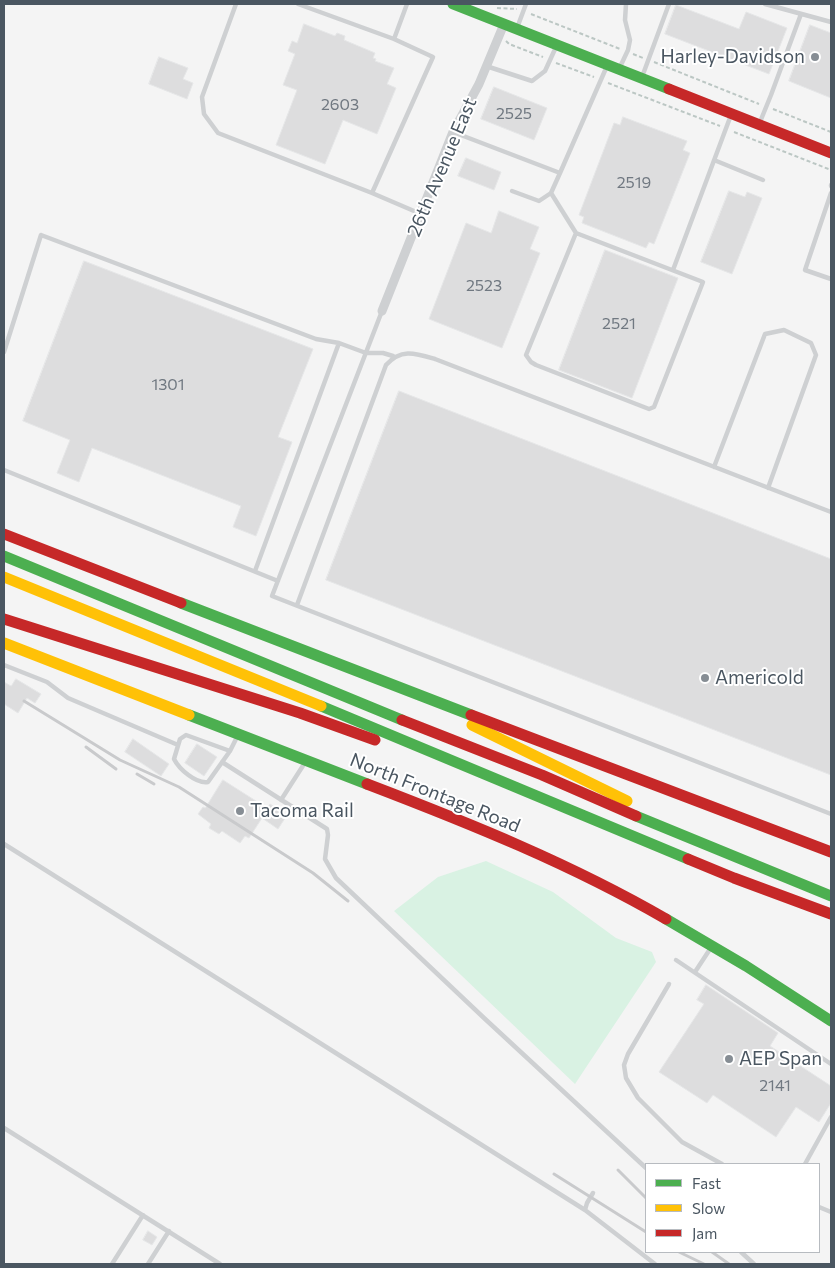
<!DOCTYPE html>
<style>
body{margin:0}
#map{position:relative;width:835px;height:1268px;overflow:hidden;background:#f4f4f4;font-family:Commissioner,sans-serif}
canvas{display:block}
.frame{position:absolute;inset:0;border:5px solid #4a5661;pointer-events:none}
.legend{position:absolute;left:645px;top:1163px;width:175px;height:90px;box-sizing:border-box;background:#fff;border:1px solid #b7bbc0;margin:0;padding:6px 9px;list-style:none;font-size:15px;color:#4a5661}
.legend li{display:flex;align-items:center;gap:10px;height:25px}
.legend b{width:25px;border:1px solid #b7bbc0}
</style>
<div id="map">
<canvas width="835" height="1268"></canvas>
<div class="frame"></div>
<ul class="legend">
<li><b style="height:6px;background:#4caf50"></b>Fast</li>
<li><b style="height:6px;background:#ffc107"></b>Slow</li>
<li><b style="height:6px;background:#c62828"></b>Jam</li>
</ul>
</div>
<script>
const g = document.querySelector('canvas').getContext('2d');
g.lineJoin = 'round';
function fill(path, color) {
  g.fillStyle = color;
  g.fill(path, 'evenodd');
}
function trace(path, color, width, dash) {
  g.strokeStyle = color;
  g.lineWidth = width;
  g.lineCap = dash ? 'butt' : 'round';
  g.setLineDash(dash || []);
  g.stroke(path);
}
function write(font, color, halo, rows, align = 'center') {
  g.font = font + ' Commissioner,sans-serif';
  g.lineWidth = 4;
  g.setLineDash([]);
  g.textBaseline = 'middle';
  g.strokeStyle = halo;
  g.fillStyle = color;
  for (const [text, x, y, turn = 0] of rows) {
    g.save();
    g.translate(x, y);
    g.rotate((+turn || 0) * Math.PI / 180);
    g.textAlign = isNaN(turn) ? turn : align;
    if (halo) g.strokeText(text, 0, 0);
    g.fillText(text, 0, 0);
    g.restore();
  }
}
fill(new Path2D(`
 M486 861 553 892 616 938 652 952 656 962 575 1084 394 911 438 877Z`), '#d9f2e3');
const building = new Path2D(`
 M676 5 739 29 746 12 787 28 769 74 665 34Z
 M304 24 335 36 337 33 345 36 344 40 375 53 373 58 376 59 375 61 394 68 387 84 396 88 377 134 343 120 325 164 276 145 297 90 283 85 295 54 288 51 292 41 297 43Z
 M810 25 831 33V98L789 81Z
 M159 57 188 68 183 79 193 83 187 99 149 84Z
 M494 87 547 108 534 140 481 119Z
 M623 117 687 141 683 150 690 153 654 244 649 242 646 248 582 223 584 217 579 215 614 123 620 125Z
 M466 158 501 172 494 190 458 176Z
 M729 191 745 197 747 192 762 198 732 274 701 262Z
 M499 211 539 227 530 249 540 253 502 348 429 319 466 223 491 233Z
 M605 250 678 278 632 398 559 370Z
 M84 261 313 349 278 437 292 442 256 536 233 527 241 506 92 448 79 482 57 473 70 440 23 421Z
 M399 391 831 559V775L326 580Z
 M16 679 41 694 35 703 27 698 18 713 4 704V682L11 686Z
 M133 739 169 764 161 776 125 752Z
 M197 744 217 757 204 776 185 763Z
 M223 780 267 808 270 804 287 815 278 829 262 818 249 838 245 836 240 843 222 831 219 834 209 828 211 824 198 814 203 807 205 808Z
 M706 985 778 1033 770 1046 831 1086V1103L819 1122 796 1107 776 1137 713 1095 707 1103 659 1072 704 1004 697 1000Z
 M148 1231 157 1237 152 1245 143 1240Z`);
fill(building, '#ddddde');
trace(building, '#e5e6e7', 1);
trace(new Path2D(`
 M497 8 517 9
 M531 14 620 49
 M506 41 509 44 543 57
 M633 54 643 58
 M654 62 759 104
 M556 63 594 77
 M608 83 720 126
 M773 109 831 132
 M734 132 831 170`), '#bcc7c4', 2, [4, 2.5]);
trace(new Path2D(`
 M236 4 202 97 204 114 218 133 372 193 421 214
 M298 4 394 39 433 57 372 193
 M765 4 831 22
 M517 28 526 4
 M394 39 407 4
 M486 66 532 81 545 71 556 47
 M620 67 628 50 630 40 625 20 626 4
 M642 77 669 4
 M760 122 771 95 801 14
 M453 132 560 173 607 66
 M714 160 763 180
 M560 173 551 193 576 233
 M831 185V186
 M512 191 539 201 551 193
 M831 193 805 270 831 279
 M576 233 703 282 654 407 649 409 536 365 531 362 526 355Z
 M673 270 731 115
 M382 311 272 596 831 814
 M4 352 41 235 316 339 339 343 366 353H383L393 356
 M714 467 765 334 784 330 811 343 816 355 768 488
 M4 470 278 581
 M255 571 339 343
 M297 605 386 365C401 348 415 353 435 359L831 512
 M4 665 47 682 68 698 178 745
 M230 751 186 735 180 739 174 759C179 769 196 784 208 782L230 751 238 735
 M222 762 327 829 328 835 325 859 336 878 484 1018 646 1168
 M281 800 306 761
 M4 844 585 1210 655 1264
 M676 960 831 1064
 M695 972 712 946
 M669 984 628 1054 624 1065 626 1078 638 1098 682 1142 722 1164
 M4 1128 220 1264
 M805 1164 831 1117
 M819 1207 831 1212
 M585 1210 587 1203 593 1193
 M741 1252 754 1264
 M112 1264 143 1215
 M148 1264 169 1231`), '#ced0d2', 4.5);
trace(new Path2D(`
 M382 311 453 132 479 84 504 24`), '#ced0d2', 9);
trace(new Path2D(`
 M453 4 669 89
 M4 556 402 720
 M181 603 471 715
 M321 706 688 859
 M189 715 367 784
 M636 816 831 896
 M666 919 746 966 831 1021`), '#4caf50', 11);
trace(new Path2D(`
 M4 577 321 706
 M4 643 189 715
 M472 725 627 801`), '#ffc107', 11);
trace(new Path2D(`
 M669 89 831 153
 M4 534 181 603
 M4 619 300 713 375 740
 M471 715 831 852
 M402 720 542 775 636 816
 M367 784C469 823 571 864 666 919
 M688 859 734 878 831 914`), '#c62828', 11);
trace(new Path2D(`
 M24 701 120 760 179 787 313 873 348 901
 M86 747 116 769
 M137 774 154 784
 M618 1170 646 1198
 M554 1174 646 1232
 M679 1252 704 1264
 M712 1252 729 1264`), '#c9cacc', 3);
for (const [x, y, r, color] of [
 [815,57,5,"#868d94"],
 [705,678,5,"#868d94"],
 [240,811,5,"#868d94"],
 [729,1059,5,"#868d94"]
]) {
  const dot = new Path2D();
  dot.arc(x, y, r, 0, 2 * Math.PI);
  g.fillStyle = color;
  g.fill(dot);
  trace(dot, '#fff', 2);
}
write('16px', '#707881', null, [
 ["2603",340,105],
 ["2525",514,114],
 ["2519",634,183],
 ["2523",484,286],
 ["2521",619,324],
 ["1301",168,385],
 ["2141",775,1086]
]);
write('19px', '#4a5661', '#fff', [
 ["Harley-Davidson",805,57,"right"],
 ["Americold",715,678],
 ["Tacoma Rail",250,811],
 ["AEP Span",739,1059]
], 'left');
write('19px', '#4a5661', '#fff', [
 ["26th Avenue East",442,167,-67],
 ["North Frontage Road",435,793,22]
]);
</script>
